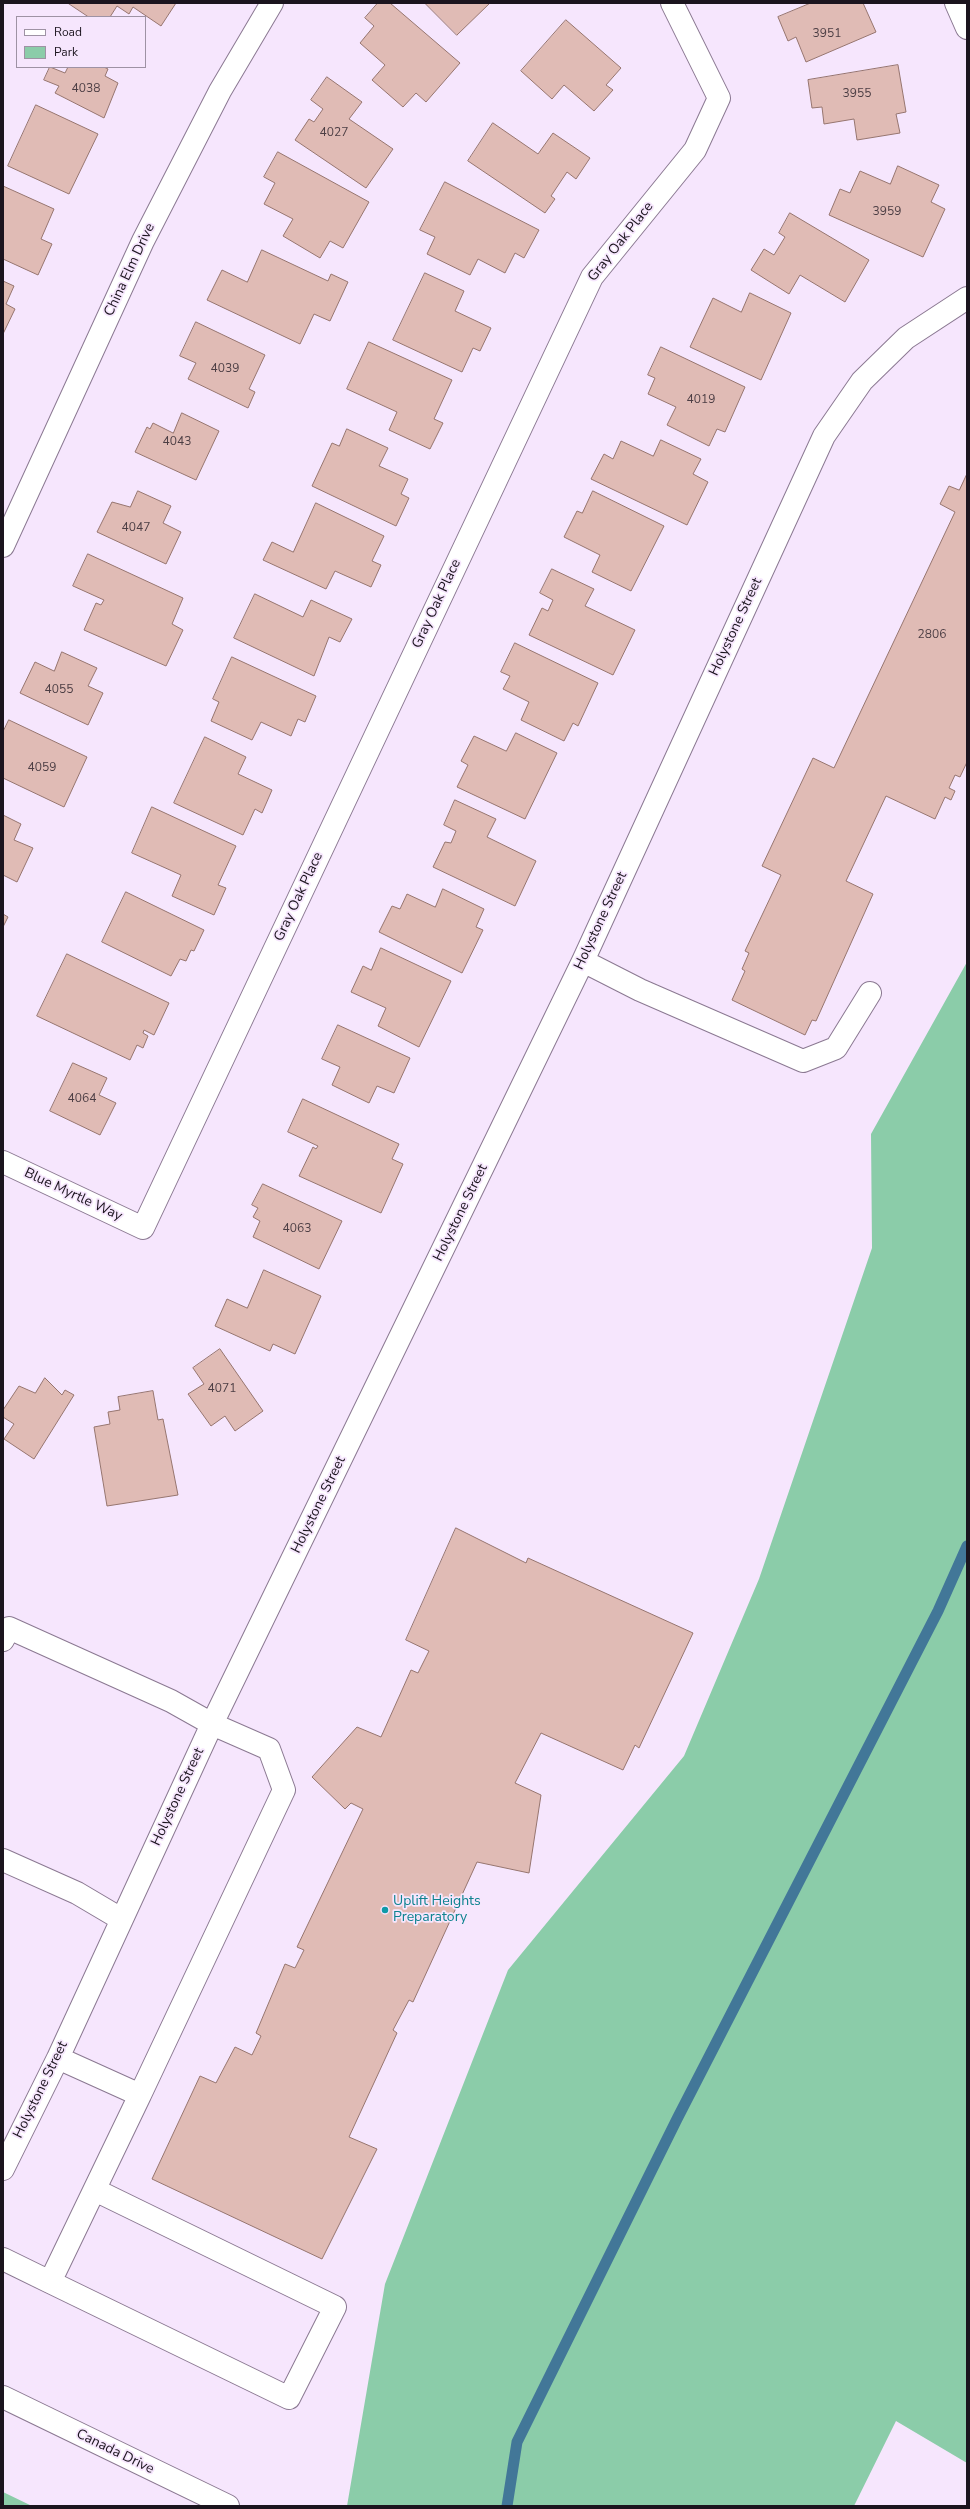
<!DOCTYPE html>
<style>
body{margin:0}
#map{position:relative;width:970px;height:2509px;overflow:hidden;background:#f6e6fd;font-family:"Nunito Sans",sans-serif}
canvas{display:block}
.frame{position:absolute;inset:0;border:4px solid #1b141e;pointer-events:none}
.legend{position:absolute;left:16px;top:16px;width:130px;height:52px;box-sizing:border-box;background:#f6e6fd;border:1px solid #9e92a4;margin:0;padding:5px 7px;list-style:none;font-size:12px;color:#1b141e}
.legend li{display:flex;align-items:center;gap:8px;height:20px}
.legend b{width:20px;border:1px solid #9e92a4}
</style>
<div id="map">
<canvas width="970" height="2509"></canvas>
<div class="frame"></div>
<ul class="legend">
<li><b style="height:5px;background:#fff"></b>Road</li>
<li><b style="height:11px;background:#8bcca9"></b>Park</li>
</ul>
</div>
<script>
const g = document.querySelector('canvas').getContext('2d');
g.lineJoin = 'round';
function fill(path, color) {
  g.fillStyle = color;
  g.fill(path, 'evenodd');
}
function trace(path, color, width, dash) {
  g.strokeStyle = color;
  g.lineWidth = width;
  g.lineCap = dash ? 'butt' : 'round';
  g.setLineDash(dash || []);
  g.stroke(path);
}
function write(font, color, halo, rows, align = 'center') {
  g.font = font + ' "Nunito Sans",sans-serif';
  g.lineWidth = 3.5;
  g.setLineDash([]);
  g.textBaseline = 'middle';
  g.strokeStyle = halo;
  g.fillStyle = color;
  for (const [text, x, y, turn = 0] of rows) {
    g.save();
    g.translate(x, y);
    g.rotate((+turn || 0) * Math.PI / 180);
    g.textAlign = isNaN(turn) ? turn : align;
    if (halo) g.strokeText(text, 0, 0);
    g.fillText(text, 0, 0);
    g.restore();
  }
}
fill(new Path2D(`
 M967 962V2463L896 2421 854 2506H347L385 2284 508 1970 684 1756 759 1579 872 1248 871 1134Z
 M3 2492 32 2506H3Z`), '#8bcca9');
trace(new Path2D(`
 M507 2506 517 2442 677 2119 938 1611 967 1546`), '#427798', 11);
const building = new Path2D(`
 M68 3H176L161 26 133 7 129 14 117 6 110 17H89Z
 M378 3H390L460 63 426 102 416 93 403 107 372 80 385 65 360 43 374 26 365 18Z
 M425 3H490L457 35Z
 M811 3H863L876 32 806 62 796 37 788 41 778 17Z
 M566 20 621 68 606 85 613 90 594 111 564 85 552 99 521 71Z
 M898 65 906 112 896 114 900 133 857 140 854 119 824 124 822 107 812 108 808 80Z
 M50 67 65 73 68 67H104L108 69 105 76 118 83 104 118 55 93 59 86 44 80Z
 M327 77 362 102 349 119 393 149 366 188 295 140 309 119 314 122 323 109 311 100Z
 M36 105 98 134 69 194 8 166Z
 M493 123 538 154 553 133 590 158 576 179 567 172 551 196 555 199 545 213 468 161Z
 M278 152 369 202 343 248 330 241 320 258 283 236 293 219 264 204 275 183 264 177Z
 M898 166 939 185 931 202 945 209 923 257 829 215 840 189 850 193 860 171 890 184Z
 M445 182 539 230 524 258 515 253 505 273 478 259 470 275 427 254 435 237 420 230Z
 M3 186 54 209 41 239 52 244 38 275 3 259Z
 M790 213 869 260 845 302 800 275 789 294 751 270 764 249 774 255 785 237 779 233Z
 M262 250 328 281 331 274 348 282 330 321 314 314 300 344 207 300 222 270 247 282Z
 M425 273 464 291 455 311 491 328 480 351 473 348 462 372 393 340Z
 M3 281 14 286 6 304 15 309 3 334Z
 M750 293 791 313 761 380 690 347 713 298 741 312Z
 M196 322 265 355 249 389 255 392 248 408 188 379 196 363 180 356Z
 M369 342 452 380 434 419 443 423 430 449 389 430 397 412 347 389Z
 M661 347 745 387 725 432 717 429 709 446 667 425 676 407 648 394 655 378 648 375Z
 M182 413 219 431 196 480 135 452 147 427 150 429 153 423 173 433Z
 M347 429 388 448 379 466 408 479 401 494 409 498 396 526 312 486 332 443 339 446Z
 M661 440 701 459 693 474 708 482 687 525 591 479 604 454 613 459 621 441 653 456Z
 M967 474V762L960 777 955 775 949 788 955 791 951 800 945 797 935 819 886 796 846 881 873 894 816 1021 812 1020 805 1035 732 1000 745 971 742 969 749 953 745 951 781 875 762 866 813 758 834 768 955 512 940 504 949 486 959 490Z
 M138 491 171 506 163 523 181 532 166 564 97 532 112 502 130 507Z
 M593 491 664 526 631 591 592 572 600 555 564 537 577 511 582 513Z
 M316 503 384 536 372 561 381 565 371 587 335 571 326 589 263 560 272 542 293 552Z
 M88 554 183 598 172 624 183 630 166 666 84 630 96 603 101 605 104 600 73 586Z
 M552 569 594 589 585 606 635 630 613 675 529 635 542 608 548 611 553 600 540 593Z
 M255 594 303 617 311 600 352 619 340 642 329 637 314 676 234 638Z
 M515 643 598 683 578 726 573 723 564 741 521 720 529 702 503 689 510 676 501 672Z
 M62 652 97 668 88 686 103 693 88 725 20 693 35 662 54 671Z
 M232 657 316 696 305 722 298 719 291 736 261 722 252 740 211 721 219 702 213 699Z
 M9 720 87 757 64 807 3 778V732Z
 M516 733 557 753 525 819 457 787 468 765 461 761 474 736 506 751Z
 M205 737 246 757 238 774 272 790 262 813 255 809 243 835 174 803Z
 M455 800 496 819 487 837 536 861 515 906 433 867 445 842 451 843 456 831 444 825Z
 M152 807 236 846 218 885 226 888 214 915 172 896 181 875 132 853Z
 M3 815 21 824 14 840 33 848 17 882 3 875Z
 M443 889 484 909 476 927 483 930 462 973 379 932 392 906 400 909 407 894 435 907Z
 M126 892 204 930 194 951 191 950 186 961 180 959 171 976 102 942Z
 M3 914 8 917 3 927Z
 M381 948 451 981 419 1047 378 1026 386 1008 351 992 363 966 371 970Z
 M67 954 169 1003 154 1035 144 1030 143 1033 148 1036 143 1048 137 1045 130 1060 37 1016Z
 M338 1025 410 1058 394 1093 377 1086 369 1103 332 1085 340 1067 322 1059Z
 M73 1063 107 1078 99 1095 116 1103 100 1135 50 1111Z
 M303 1099 399 1144 392 1159 403 1164 381 1213 299 1176 313 1147 316 1149 318 1146 288 1132Z
 M263 1184 342 1221 319 1269 253 1237 260 1221 253 1217 258 1208 252 1205Z
 M264 1270 321 1296 295 1354 273 1344 270 1351 215 1326 227 1299 247 1308Z
 M220 1349 263 1411 235 1431 225 1416 211 1426 188 1394 204 1384 193 1368Z
 M45 1378 62 1395 65 1390 74 1395 34 1459 4 1439 14 1424 3 1417V1410L19 1386 35 1393Z
 M153 1391 158 1420 163 1419 178 1495 107 1506 94 1427 110 1424 108 1412 120 1410 118 1397Z
 M456 1528 526 1563 528 1558 693 1633 639 1748 635 1745 623 1770 541 1733 515 1783 541 1795 529 1873 477 1862 413 2002 409 2000 393 2030 397 2033 349 2137 377 2149 322 2259 152 2179 200 2076 216 2083 235 2047 252 2055 261 2036 256 2033 285 1964 295 1968 304 1950 297 1947 363 1809 351 1803 345 1809 312 1777 357 1727 381 1737 411 1670 418 1673 429 1651 406 1640Z`);
fill(building, '#e0bbb5');
trace(building, '#96756f', 1);
const minor = new Path2D(`
 M956 3 967 28
 M3 546 143 241 220 91 272 3
 M583 961 640 990 803 1061 836 1048 870 993
 M3 1162 143 1228 592 277 695 150 719 98 672 3
 M3 1640 9 1628 171 1701 212 1724 269 1749 284 1790 140 2095 58 2058
 M3 1860 77 1893 121 1919
 M3 2169 58 2058 212 1724 583 961 824 436 862 381 906 338 967 298
 M3 2259 50 2282 140 2095
 M50 2282 289 2398 335 2307 95 2190
 M3 2397 228 2506`);
trace(minor, '#8b7992', 24);
trace(minor, '#fff', 22);
for (const [x, y, r, color] of [
 [385,1910,4,"#0f9aa8"]
]) {
  const dot = new Path2D();
  dot.arc(x, y, r, 0, 2 * Math.PI);
  g.fillStyle = color;
  g.fill(dot);
  trace(dot, '#f6e6fd', 1.5);
}
write('12px', '#4c3e44', null, [
 ["3951",827,34],
 ["4038",86,89],
 ["3955",857,94],
 ["4027",334,133],
 ["3959",887,212],
 ["4039",225,369],
 ["4019",701,400],
 ["4043",177,442],
 ["4047",136,528],
 ["2806",932,635],
 ["4055",59,690],
 ["4059",42,768],
 ["4064",82,1099],
 ["4063",297,1229],
 ["4071",222,1389]
]);
write('14px', '#1b141e', '#f6e6fd', [
 ["Gray Oak Place",621,242,-52],
 ["China Elm Drive",130,270,-65],
 ["Gray Oak Place",437,604,-65],
 ["Holystone Street",736,627,-65],
 ["Gray Oak Place",299,897,-65],
 ["Holystone Street",601,921,-65],
 ["Blue Myrtle Way",73,1195,25],
 ["Holystone Street",461,1213,-64],
 ["Holystone Street",319,1505,-64],
 ["Holystone Street",178,1797,-65],
 ["Holystone Street",41,2090,-64],
 ["Canada Drive",115,2452,26]
]);
write('14px', '#0d838f', '#f6e6fd', [
 ["Uplift Heights",393,1902],
 ["Preparatory",393,1918]
], 'left');
</script>
